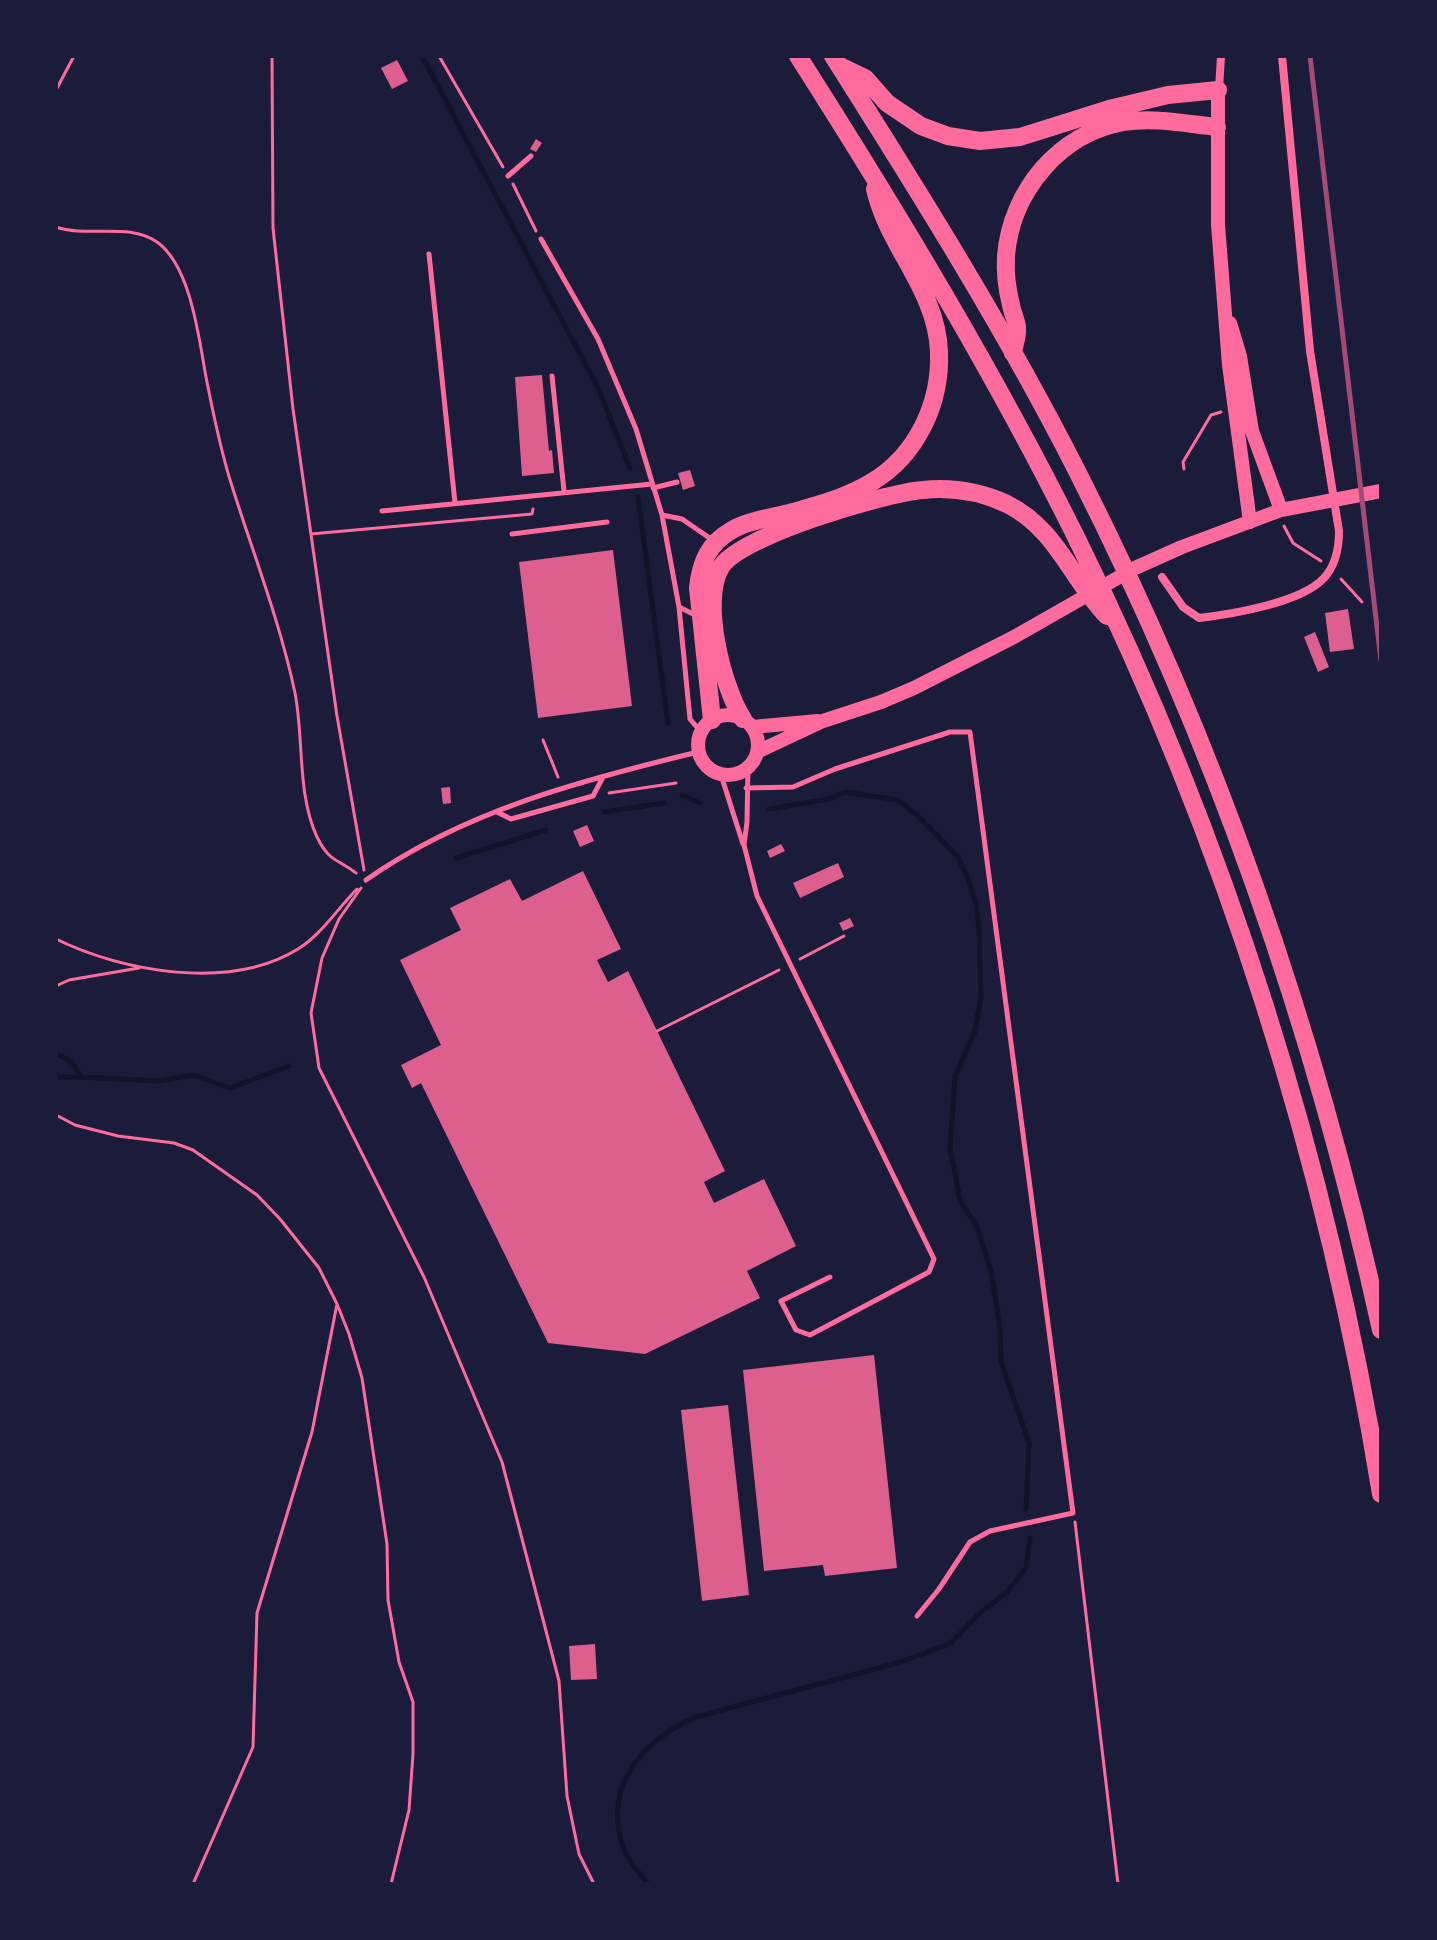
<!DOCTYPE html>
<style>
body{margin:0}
#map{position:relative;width:1437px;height:1940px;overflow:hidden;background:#1b1b3a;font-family:Helvetica,sans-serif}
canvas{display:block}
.frame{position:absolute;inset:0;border:58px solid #1b1b3a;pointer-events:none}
</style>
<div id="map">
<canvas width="1437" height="1940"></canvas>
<div class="frame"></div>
</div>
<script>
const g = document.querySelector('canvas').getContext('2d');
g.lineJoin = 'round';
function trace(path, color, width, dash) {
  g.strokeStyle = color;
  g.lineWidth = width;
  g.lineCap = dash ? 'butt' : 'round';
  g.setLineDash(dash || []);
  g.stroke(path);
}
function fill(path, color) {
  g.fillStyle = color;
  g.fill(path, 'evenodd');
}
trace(new Path2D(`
 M422 56 599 390 630 468
 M638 497 668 723
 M682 795 700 803
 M769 809 829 799 845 792 898 800 918 816 958 857 967 876 976 904 979 929 981 997 975 1031 955 1077 950 1148 960 1200 977 1227 991 1271 1000 1327 1001 1362 1029 1443 1026 1509
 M604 812 664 803
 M456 858 546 830
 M56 1053 73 1063 80 1077 159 1081 193 1075 230 1088 289 1066
 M56 1077H80
 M648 1884C641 1875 631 1864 626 1854 599 1791 640 1741 696 1717L901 1662 951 1643 980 1613 1008 1591 1026 1568 1030 1538`), '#12122b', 5);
fill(new Path2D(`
 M397 60 408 81 392 89 381 68Z
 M536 139 542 143 536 152 530 149Z
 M542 375 549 451 552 450 554 473 522 476 515 377Z
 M690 470 695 486 683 490 678 473Z
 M613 550 632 706 538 718 519 562Z
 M1348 609 1354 649 1330 652 1325 613Z
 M1315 632 1329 667 1318 672 1304 637Z
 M450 787 451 803 443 804 441 788Z
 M587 825 594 841 580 847 573 831Z
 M781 844 785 851 770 858 767 851Z
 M838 863 844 877 800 898 793 883Z
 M583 871 621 949 597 960 608 982 628 971 725 1171 704 1182 714 1203 764 1179 796 1246 747 1271 760 1298 645 1354 548 1343 421 1083 412 1088 401 1065 441 1045 400 960 461 930 450 908 510 879 522 901Z
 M850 918 854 926 843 931 839 923Z
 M874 1355 897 1568 825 1576 823 1565 764 1571 743 1370Z
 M728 1405 749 1595 702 1601 681 1410Z
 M595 1644 597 1679 571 1680 569 1646Z`), '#dd5f8e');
trace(new Path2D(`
 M272 56 273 228 293 409 337 716 364 870
 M439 56 503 167
 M56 90 74 56
 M513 184 536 231
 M56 227C88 238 129 222 157 242 191 266 199 339 206 377 213 413 220 448 231 483 253 553 280 622 295 693 304 739 297 794 317 837 329 862 338 859 356 873
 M1184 469 1183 462 1211 415 1221 412
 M1284 526 1293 543 1321 561
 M311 534 532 514 533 509
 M1341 579 1362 602
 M543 740 558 777
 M609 793 676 783
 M361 888 339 919 322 958 311 1013 319 1068 424 1277 502 1462 559 1681 567 1796 579 1854 594 1884
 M56 939C123 972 230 991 298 949 321 935 338 908 357 889
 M800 959 844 936
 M56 986 69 980 139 968
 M657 1031 779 970
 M56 1115 75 1125 118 1136 174 1143 193 1150 257 1195 280 1219 319 1268 337 1304 349 1334 362 1378 387 1544 388 1600 399 1662 413 1702V1754L409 1810 391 1884
 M1075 1522 1118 1884
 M193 1884 253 1747 257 1613 312 1432 337 1304`), '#ff6b9d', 3);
trace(new Path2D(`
 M508 176 531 156
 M541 239 598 339 636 429 662 515 679 607 690 719 701 732
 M429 254 455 503
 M552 376 564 491
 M653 488 677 482
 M382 511 652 484
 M662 515 682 519 711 539
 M512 534 607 522
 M679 607 697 616
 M748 767 747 822 744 845 757 896 934 1259 929 1272 810 1335 796 1330 781 1301 830 1277
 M721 775 743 844
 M746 788 793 787 835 769 950 732H970L1073 1513 990 1531 970 1542 939 1589 917 1616
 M497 812 511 819 593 796 603 777
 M366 880C464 811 582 780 698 752`), '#ff6b9d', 5);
trace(new Path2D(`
 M1219 89 1221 56
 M1162 577 1183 607 1199 618C1232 614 1301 603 1324 578 1336 565 1339 548 1339 531L1310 351 1282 56`), '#ff6b9d', 8);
trace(new Path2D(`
 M1218 90V225L1229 365 1250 522
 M1230 323 1240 356 1252 431 1281 510
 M698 745a30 30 0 1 1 60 0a30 30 0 1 1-60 0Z
 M752 727 818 721
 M757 752 823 721 881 702 914 688 1014 637 1135 568 1182 547 1281 510 1381 491`), '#ff6b9d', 14);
trace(new Path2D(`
 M798 56C898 213 994 372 1077 539 1225 838 1328 1165 1381 1494
 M833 56C919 192 1005 329 1078 473 1216 745 1316 1033 1381 1330
 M840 66 865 78 887 103 921 126 948 136 980 141 1020 137 1109 109 1168 95 1218 90
 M1013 353C1014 345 1018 336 1017 328 1017 321 1012 312 1011 305 1007 289 1005 272 1006 256 1011 191 1060 133 1124 122 1154 117 1187 124 1217 127
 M743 719C723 688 700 601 721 567 740 536 884 493 923 490 952 487 981 492 1007 504 1057 529 1071 579 1107 616
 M712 720 698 588C700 565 708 544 729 532 747 520 772 518 793 512 820 504 848 497 872 482 917 455 941 403 939 352 937 290 888 247 875 189`), '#ff6b9d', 18);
trace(new Path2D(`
 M1310 56 1381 661`), '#a44b75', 5);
</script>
